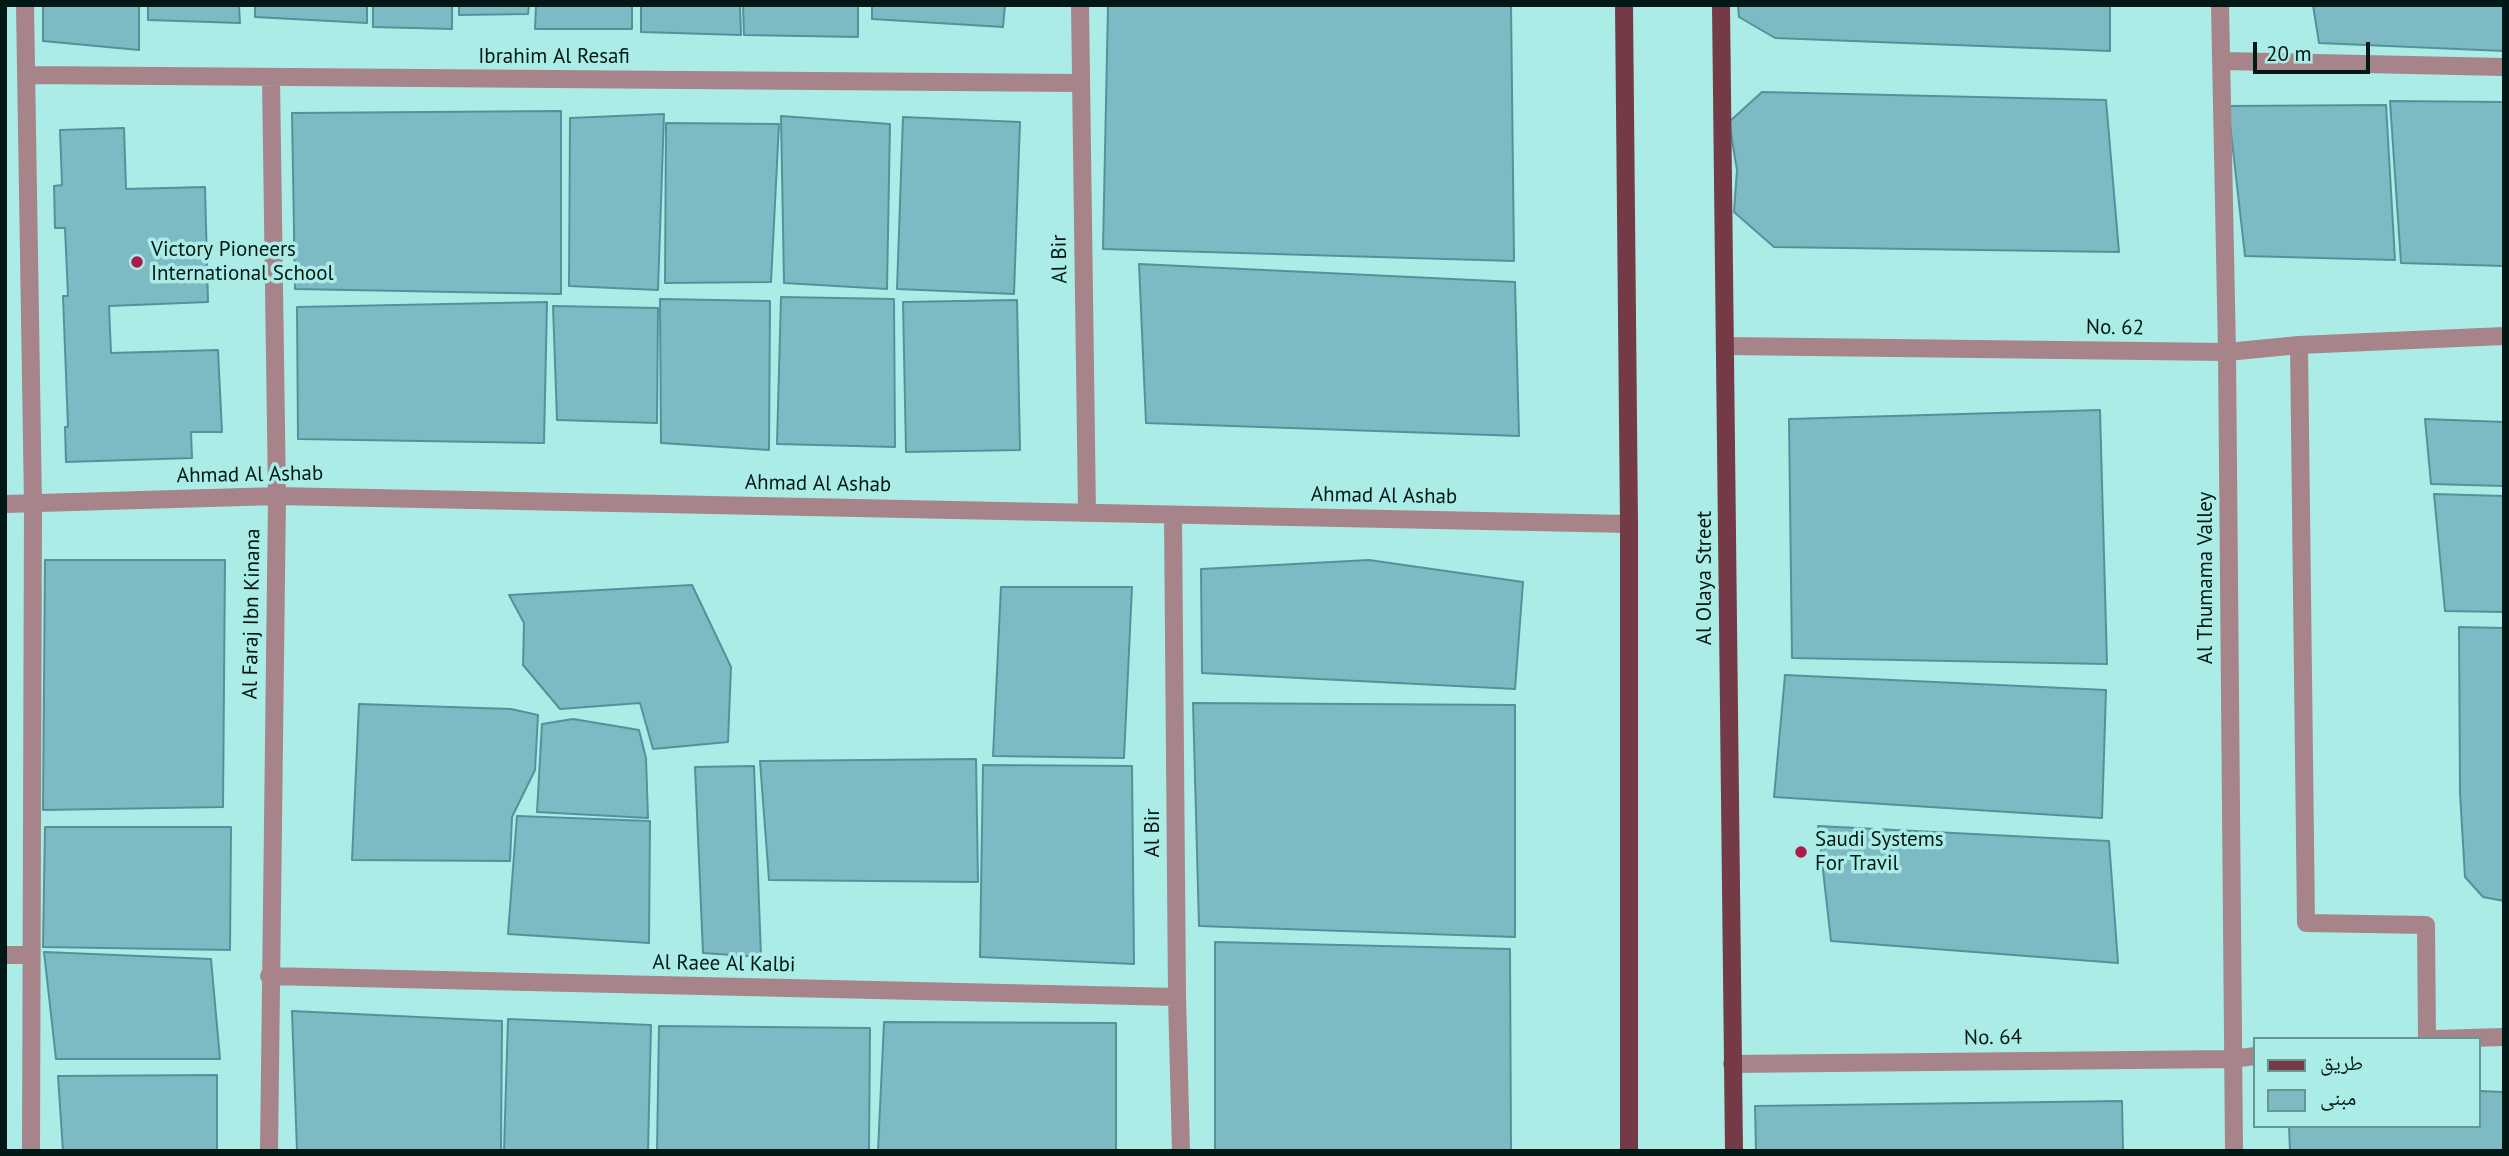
<!DOCTYPE html>
<meta charset="utf-8">
<style>
body{margin:0}
#map{position:relative;width:2509px;height:1156px;overflow:hidden;background:#acece6;font-family:"PT Sans","Noto Naskh Arabic",sans-serif}
canvas{display:block}
.frame{position:absolute;inset:0;border:7px solid #001816;pointer-events:none}
.legend{position:absolute;left:2253px;top:1037px;width:228px;height:91px;box-sizing:border-box;background:#acece6;border:2px solid #679793;margin:0;padding:9px 12px;list-style:none;font-size:21px;color:#001816}
.legend li{display:flex;align-items:center;gap:14px;height:35px}
.legend b{width:35px;border:2px solid #679793}
.scale{position:absolute;left:2253px;top:42px;width:117px;height:32px;box-sizing:border-box;border:4px solid #001816;border-top:0;padding-left:9px;font-size:21px;line-height:24px;white-space:nowrap;color:#001816;-webkit-text-stroke:5px #acece6;paint-order:stroke}
</style>
<div id="map">
<canvas width="2509" height="1156"></canvas>
<div class="frame"></div>
<ul class="legend">
<li><b style="height:9px;background:#743a45"></b>طريق</li>
<li><b style="height:19px;background:#7dbac4"></b>مبنى</li>
</ul>
<div class="scale">20 m</div>
</div>
<script>
const g = document.querySelector('canvas').getContext('2d');
g.lineJoin = 'round';
function fill(path, color) {
  g.fillStyle = color;
  g.fill(path, 'evenodd');
}
function trace(path, color, width, dash) {
  g.strokeStyle = color;
  g.lineWidth = width;
  g.lineCap = dash ? 'butt' : 'round';
  g.setLineDash(dash || []);
  g.stroke(path);
}
function write(font, color, halo, rows, align = 'center') {
  g.font = font + ' "PT Sans",sans-serif';
  g.lineWidth = 7;
  g.setLineDash([]);
  g.textBaseline = 'middle';
  g.strokeStyle = halo;
  g.fillStyle = color;
  for (const [text, x, y, turn = 0] of rows) {
    g.save();
    g.translate(x, y);
    g.rotate((+turn || 0) * Math.PI / 180);
    g.textAlign = isNaN(turn) ? turn : align;
    if (halo) g.strokeText(text, 0, 0);
    g.fillText(text, 0, 0);
    g.restore();
  }
}
const building = new Path2D(`
 M43 5H139V50L43 41Z
 M148 5H239L240 23 148 20Z
 M255 5H367V23L255 17Z
 M373 5H452V29L373 27Z
 M459 5H529L528 14 459 15Z
 M536 5H632V29H535Z
 M641 5H740L741 35 641 32Z
 M743 5H858V37L744 35Z
 M872 5H1005L1003 27 872 19Z
 M1108 5H1511L1514 261 1103 249Z
 M1738 5H2110V51L1775 38 1739 17Z
 M2313 5H2504V51L2319 43Z
 M1762 92 2106 100 2119 252 1774 247 1734 212 1737 170 1729 122Z
 M2390 101 2504 102V266L2401 263Z
 M2386 105 2395 260 2245 256 2228 106Z
 M561 111V294L295 289 292 113Z
 M664 114 658 290 569 286 570 118Z
 M781 116 890 124 887 289 784 283Z
 M903 117 1020 122 1014 294 897 289Z
 M666 123 779 124 771 282 665 283Z
 M124 128 126 189 205 187 208 302 109 306 111 353 218 350 222 432H191L192 458 66 462 65 427H68L63 296H68L65 228H55L54 186 62 185 60 130Z
 M1139 264 1515 282 1519 436 1146 423Z
 M781 297 894 299 895 447 777 444Z
 M660 299 770 301 769 450 661 443Z
 M1017 300 1020 450 906 452 903 302Z
 M547 302 544 443 298 439 297 307Z
 M553 306 658 308 657 423 557 420Z
 M2100 410 2107 664 1792 658 1789 419Z
 M2425 419 2504 422V486L2431 484Z
 M2434 494 2504 496V612L2445 611Z
 M45 560H225L223 807 43 810Z
 M1369 560 1523 582 1515 689 1202 673 1201 569Z
 M692 585 731 667 728 742 653 749 640 703 560 709 523 665 524 623 509 595Z
 M1001 587H1132L1124 758 993 756Z
 M2459 627 2504 628V901L2483 897 2465 877 2460 793Z
 M1785 675 2106 690 2102 818 1774 797Z
 M1193 703 1515 705V937L1199 926Z
 M359 704 511 709 538 715 535 770 512 817 510 861 352 860Z
 M573 719 639 730 646 758 648 818 537 812 542 724Z
 M976 759 978 882 769 880 760 761Z
 M983 765 1132 766 1134 964 980 957Z
 M754 766 761 957 703 953 695 767Z
 M517 816 650 821 649 943 508 934Z
 M1818 826 2109 841 2118 963 1831 941Z
 M45 827H231L230 950 43 947Z
 M1215 942 1510 949 1511 1151 1215 1150Z
 M44 952 211 959 220 1059H56Z
 M292 1011 502 1021 501 1151H297Z
 M508 1019 651 1025 648 1151H504Z
 M884 1022 1116 1023V1151H878Z
 M659 1026 870 1028 869 1151H657Z
 M217 1075V1151H63L58 1076Z
 M2479 1091 2504 1092V1151H2290L2289 1126H2479Z
 M2122 1101 2123 1151H1756L1755 1106Z`);
fill(building, '#7dbac4');
trace(building, '#54919b', 2);
trace(new Path2D(`
 M2299 345 2306 923 2426 925 2427 1039`), '#a78489', 18);
trace(new Path2D(`
 M25 5 33 504 31 1151
 M1080 5 1087 512
 M2220 5 2227 352 2234 1151
 M2223 61 2504 67
 M27 75 1080 83
 M1726 346 2227 352 2299 345 2504 336
 M5 504 277 496 1629 524
 M1173 515 1177 997 1181 1151
 M5 955H30
 M269 976 1177 997
 M2435 1039 2504 1037
 M1732 1064 2232 1059 2255 1056
 M269 1151 277 496 271 78`), '#a78489', 18);
trace(new Path2D(`
 M1624 5 1629 524V1151
 M1721 5 1734 1151`), '#743a45', 18);
for (const [x, y, r, color] of [
 [137,262,7,"#ad1a4b"],
 [1801,852,7,"#ad1a4b"]
]) {
  const dot = new Path2D();
  dot.arc(x, y, r, 0, 2 * Math.PI);
  g.fillStyle = color;
  g.fill(dot);
  trace(dot, '#acece6', 2.5);
}
write('21px', '#001816', '#acece6', [
 ["Ibrahim Al Resafi",554,57],
 ["Al Bir",1060,259,-91],
 ["No. 62",2115,328,1],
 ["Ahmad Al Ashab",250,475,-1],
 ["Ahmad Al Ashab",818,484,1],
 ["Ahmad Al Ashab",1384,496,1],
 ["Al Olaya Street",1705,578,-90],
 ["Al Thumama Valley",2206,578,-90],
 ["Al Faraj Ibn Kinana",252,614,-89],
 ["Al Bir",1153,833,-90],
 ["Al Raee Al Kalbi",724,964,1],
 ["No. 64",1993,1038,-1]
]);
write('21px', '#001816', '#acece6', [
 ["Victory Pioneers",151,250],
 ["International School",151,274],
 ["Saudi Systems",1815,840],
 ["For Travil",1815,864]
], 'left');
</script>
